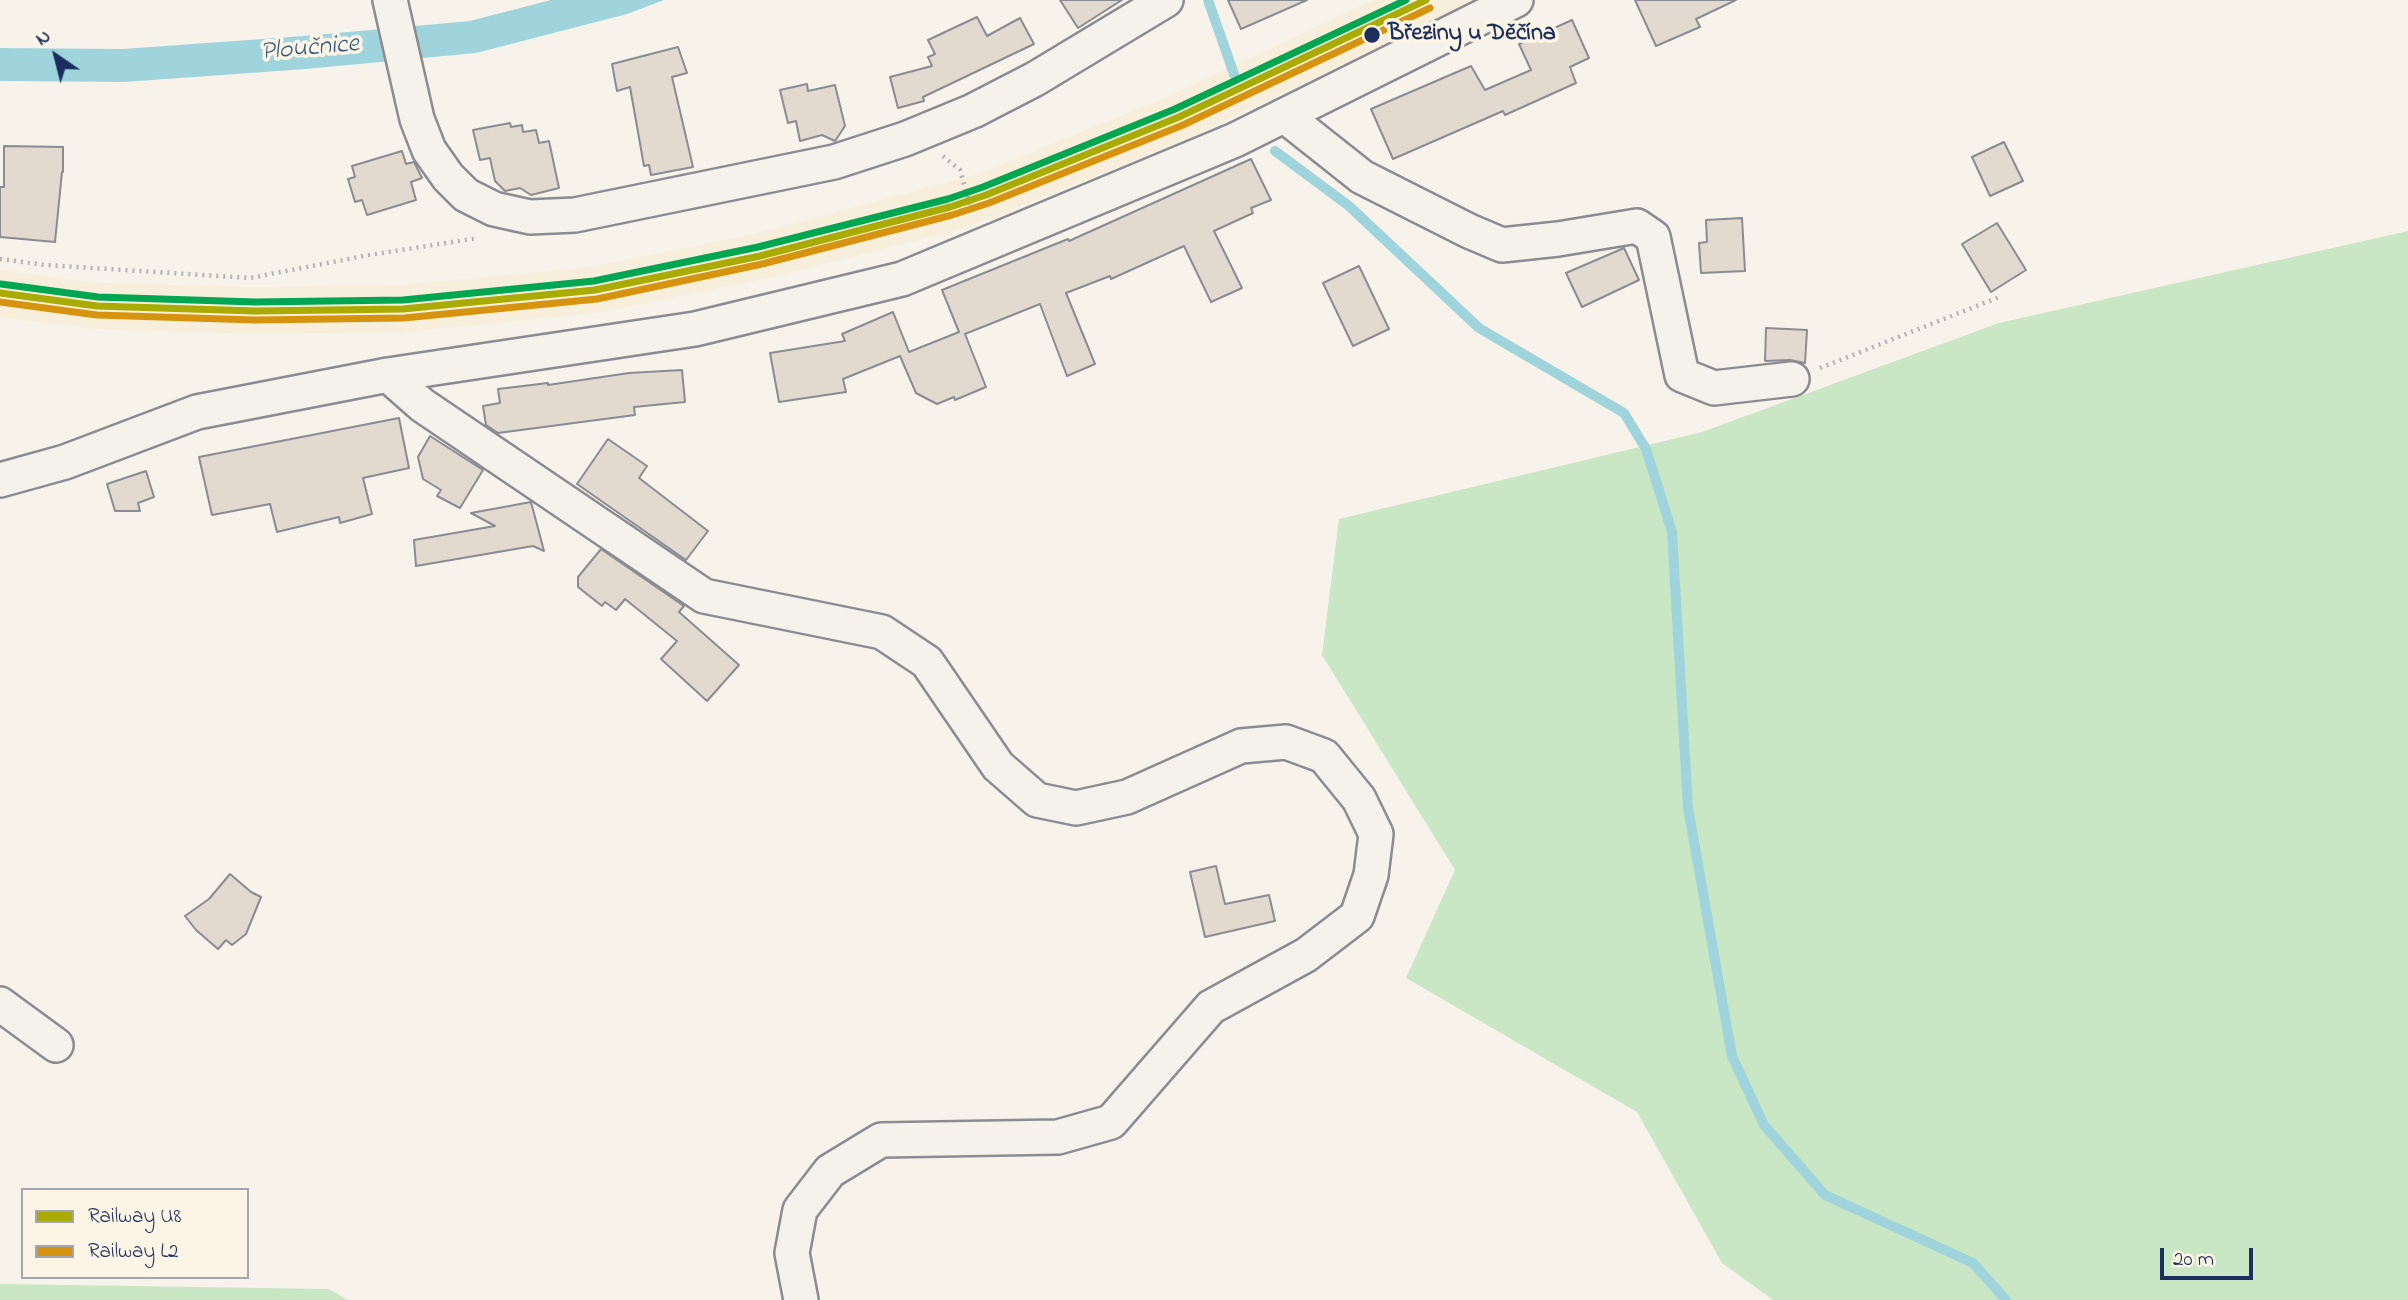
<!DOCTYPE html>
<meta charset="utf-8">
<style>
body{margin:0}
#map{position:relative;width:2408px;height:1300px;overflow:hidden;background:#f7f3ea;font-family:"Indie Flower",sans-serif}
canvas{display:block}
.legend{position:absolute;left:21px;top:1188px;width:228px;height:91px;box-sizing:border-box;background:#fcf5e5;border:2px solid #a2a6af;margin:0;padding:9px 12px;list-style:none;font-size:21px;color:#1b2f5e}
.legend li{display:flex;align-items:center;gap:14px;height:35px}
.legend b{width:35px;border:2px solid #a2a6af}
.north{position:absolute;left:21px;top:21px;width:70px;height:70px;-webkit-text-stroke:5px #fcf5e5;paint-order:stroke;rotate:325deg;font-size:19px;font-weight:700;line-height:28px;text-align:center;color:#1b2f5e}
.north::after{content:'';display:block;margin:auto;width:24px;height:32px;background:#1b2f5e;clip-path:polygon(50% 0,100% 100%,50% 72%,0 100%)}
.scale{position:absolute;left:2160px;top:1248px;width:93px;height:32px;box-sizing:border-box;border:4px solid #1b2f5e;border-top:0;padding-left:9px;font-size:21px;line-height:24px;white-space:nowrap;color:#1b2f5e;-webkit-text-stroke:5px #fcf5e5;paint-order:stroke}
</style>
<div id="map">
<canvas width="2408" height="1300"></canvas>
<ul class="legend">
<li><b style="height:9px;background:#a9ab00"></b>Railway U8</li>
<li><b style="height:9px;background:#d6940e"></b>Railway L2</li>
</ul>
<div class="north">N</div>
<div class="scale">20 m</div>
</div>
<script>
const g = document.querySelector('canvas').getContext('2d');
g.lineJoin = 'round';
function fill(path, color) {
  g.fillStyle = color;
  g.fill(path, 'evenodd');
}
function trace(path, color, width, dash) {
  g.strokeStyle = color;
  g.lineWidth = width;
  g.lineCap = dash ? 'butt' : 'round';
  g.setLineDash(dash || []);
  g.stroke(path);
}
function write(font, color, halo, rows, align = 'center') {
  g.font = font + ' "Indie Flower",sans-serif';
  g.lineWidth = 7;
  g.setLineDash([]);
  g.textBaseline = 'middle';
  g.strokeStyle = halo;
  g.fillStyle = color;
  for (const [text, x, y, turn = 0] of rows) {
    g.save();
    g.translate(x, y);
    g.rotate((+turn || 0) * Math.PI / 180);
    g.textAlign = isNaN(turn) ? turn : align;
    if (halo) g.strokeText(text, 0, 0);
    g.fillText(text, 0, 0);
    g.restore();
  }
}
fill(new Path2D(`
 M1373 0H1479L1188 138 994 217 957 230 765 279 598 313 405 332 255 334 94 329 0 317V270L98 283 255 287 402 285 591 267 754 234 978 174 1169 96Z`), '#f8eedc');
fill(new Path2D(`
 M2408 231V1300H1773L1722 1263 1637 1112 1406 978 1455 870 1322 655 1339 519 1702 432 1999 323Z
 M0 1284 329 1289 348 1300H0Z`), '#c9e7c4');
fill(new Path2D(`
 M551 0H664L627 14 476 53 306 69 124 82 0 81V48L123 49 304 36 470 21Z`), '#9fd4dd');
trace(new Path2D(`
 M1208 0 1234 74
 M1275 151 1349 206 1479 328 1624 413 1646 449 1672 532 1688 808 1732 1056 1764 1125 1825 1195 1973 1263 2006 1300`), '#9fd4dd', 10);
const building = new Path2D(`
 M1060 0H1122L1078 28Z
 M1228 0H1307L1241 29Z
 M1635 0H1736L1696 19 1700 27 1656 46Z
 M977 17 987 36 1020 18 1034 44 923 97 924 101 898 108 890 77 932 66 928 57 935 54 928 40Z
 M1572 20 1589 58 1570 67 1576 83 1505 115 1503 111 1393 159 1371 109 1471 66 1485 90 1531 70 1519 44Z
 M678 47 687 73 672 77 693 167 651 175 649 165 644 166 630 87 617 91 612 64Z
 M807 84 808 91 835 85 845 126 835 141 822 135 800 141 796 121 788 123 780 90Z
 M510 123 511 127 522 125 523 132 536 130 539 143 549 141 559 188 531 195 520 188 505 191 495 181 490 158 480 160 473 130Z
 M2004 142 2023 181 1990 196 1972 157Z
 M4 146 63 147V172H62L55 242 0 237V187H4Z
 M402 151 406 164 414 162 422 178 411 182 416 200 367 215 362 200 355 202 348 179 355 177 352 166Z
 M1251 159 1271 200 1251 208 1253 213 1214 231 1242 288 1211 302 1184 246 1111 279 1110 276 1066 293 1095 364 1067 376 1040 304 965 334 986 387 955 400 954 397 937 404 916 393 900 356 843 379 846 392 779 402 770 353 845 341 842 334 893 312 909 352 959 332 942 290 1068 239 1069 241Z
 M1742 218 1745 271 1701 273 1699 243 1707 242 1706 220Z
 M1997 223 2026 270 1991 292 1962 244Z
 M1624 248 1639 280 1582 307 1566 273Z
 M1359 266 1389 329 1353 346 1323 283Z
 M1766 328 1807 330 1805 363 1790 360 1765 361Z
 M682 370 685 402 634 407 635 415 498 433 486 425 483 406 500 403 498 389 548 383V385L629 373Z
 M399 418 409 468 363 478 372 514 340 523 339 517 277 532 270 504 212 515 199 457Z
 M430 436 483 470 460 508 437 496 441 490 423 479 418 457Z
 M608 439 647 466 639 478 708 531 686 560 577 484Z
 M146 471 154 497 138 503 140 511H115L107 484Z
 M531 502 544 551 533 546 416 566 414 540 495 526 471 513Z
 M601 549 681 604 684 606 679 612 739 665 707 701 661 659 677 641 625 599 616 610 605 602 602 606 578 587V577Z
 M1216 866 1225 904 1269 895 1275 921 1205 937 1190 872Z
 M230 874 251 892 261 897 246 934 232 945 226 940 218 949 196 930 185 916 209 899Z`);
fill(building, '#e2dacf');
trace(building, '#8a8c91', 2);
const minor = new Path2D(`
 M390 0 417 119 429 150 448 177 466 195 494 209 530 217 575 215 834 162 905 139 973 111 1035 79 1166 0
 M1285 116 1362 177 1469 231 1502 245 1558 239 1637 226 1653 237 1682 375 1714 388 1792 379
 M388 375 422 405 704 596 882 632 927 662 998 766 1037 800 1076 808 1127 797 1241 746 1286 742 1324 756 1359 799 1376 834 1371 875 1357 916 1306 955 1211 1007 1111 1122 1058 1137 881 1140 830 1171 800 1210 792 1253 801 1300
 M0 480 65 462 197 412 388 375 695 329 902 279 1235 140 1516 0
 M0 1004 56 1045`);
trace(minor, '#8a8c91', 38);
trace(new Path2D(`
 M943 156 960 170 973 215
 M0 259 46 265 250 278 369 255 478 238
 M1820 368 2002 296`), '#b2b3b4', 4.5, [2, 5]);
trace(minor, '#f5f2ec', 33);
trace(new Path2D(`
 M0 293 97 306 255 311 403 309 595 290 760 256 950 207 986 195 1179 117 1426 0`), '#a9ab00', 7);
trace(new Path2D(`
 M0 302 97 315 255 320 404 318 597 299 762 264 952 215 989 203 1183 125 1430 8`), '#d6940e', 7);
trace(new Path2D(`
 M1 284 98 297 255 302 403 300 594 281 758 247 948 199 983 187 1175 109 1406 0`), '#00a651', 7);
for (const [x, y, r, color] of [
 [1372,35,9,"#1b2f5e"]
]) {
  const dot = new Path2D();
  dot.arc(x, y, r, 0, 2 * Math.PI);
  g.fillStyle = color;
  g.fill(dot);
  trace(dot, '#fcf5e5', 2.5);
}
write('bold 24px', '#1b2f5e', '#fcf5e5', [
 ["Březiny u Děčína",1388,35]
], 'left');
write('italic 26px', '#32557c', '#fcf5e5', [
 ["Ploučnice",310,50,-5]
]);
</script>
